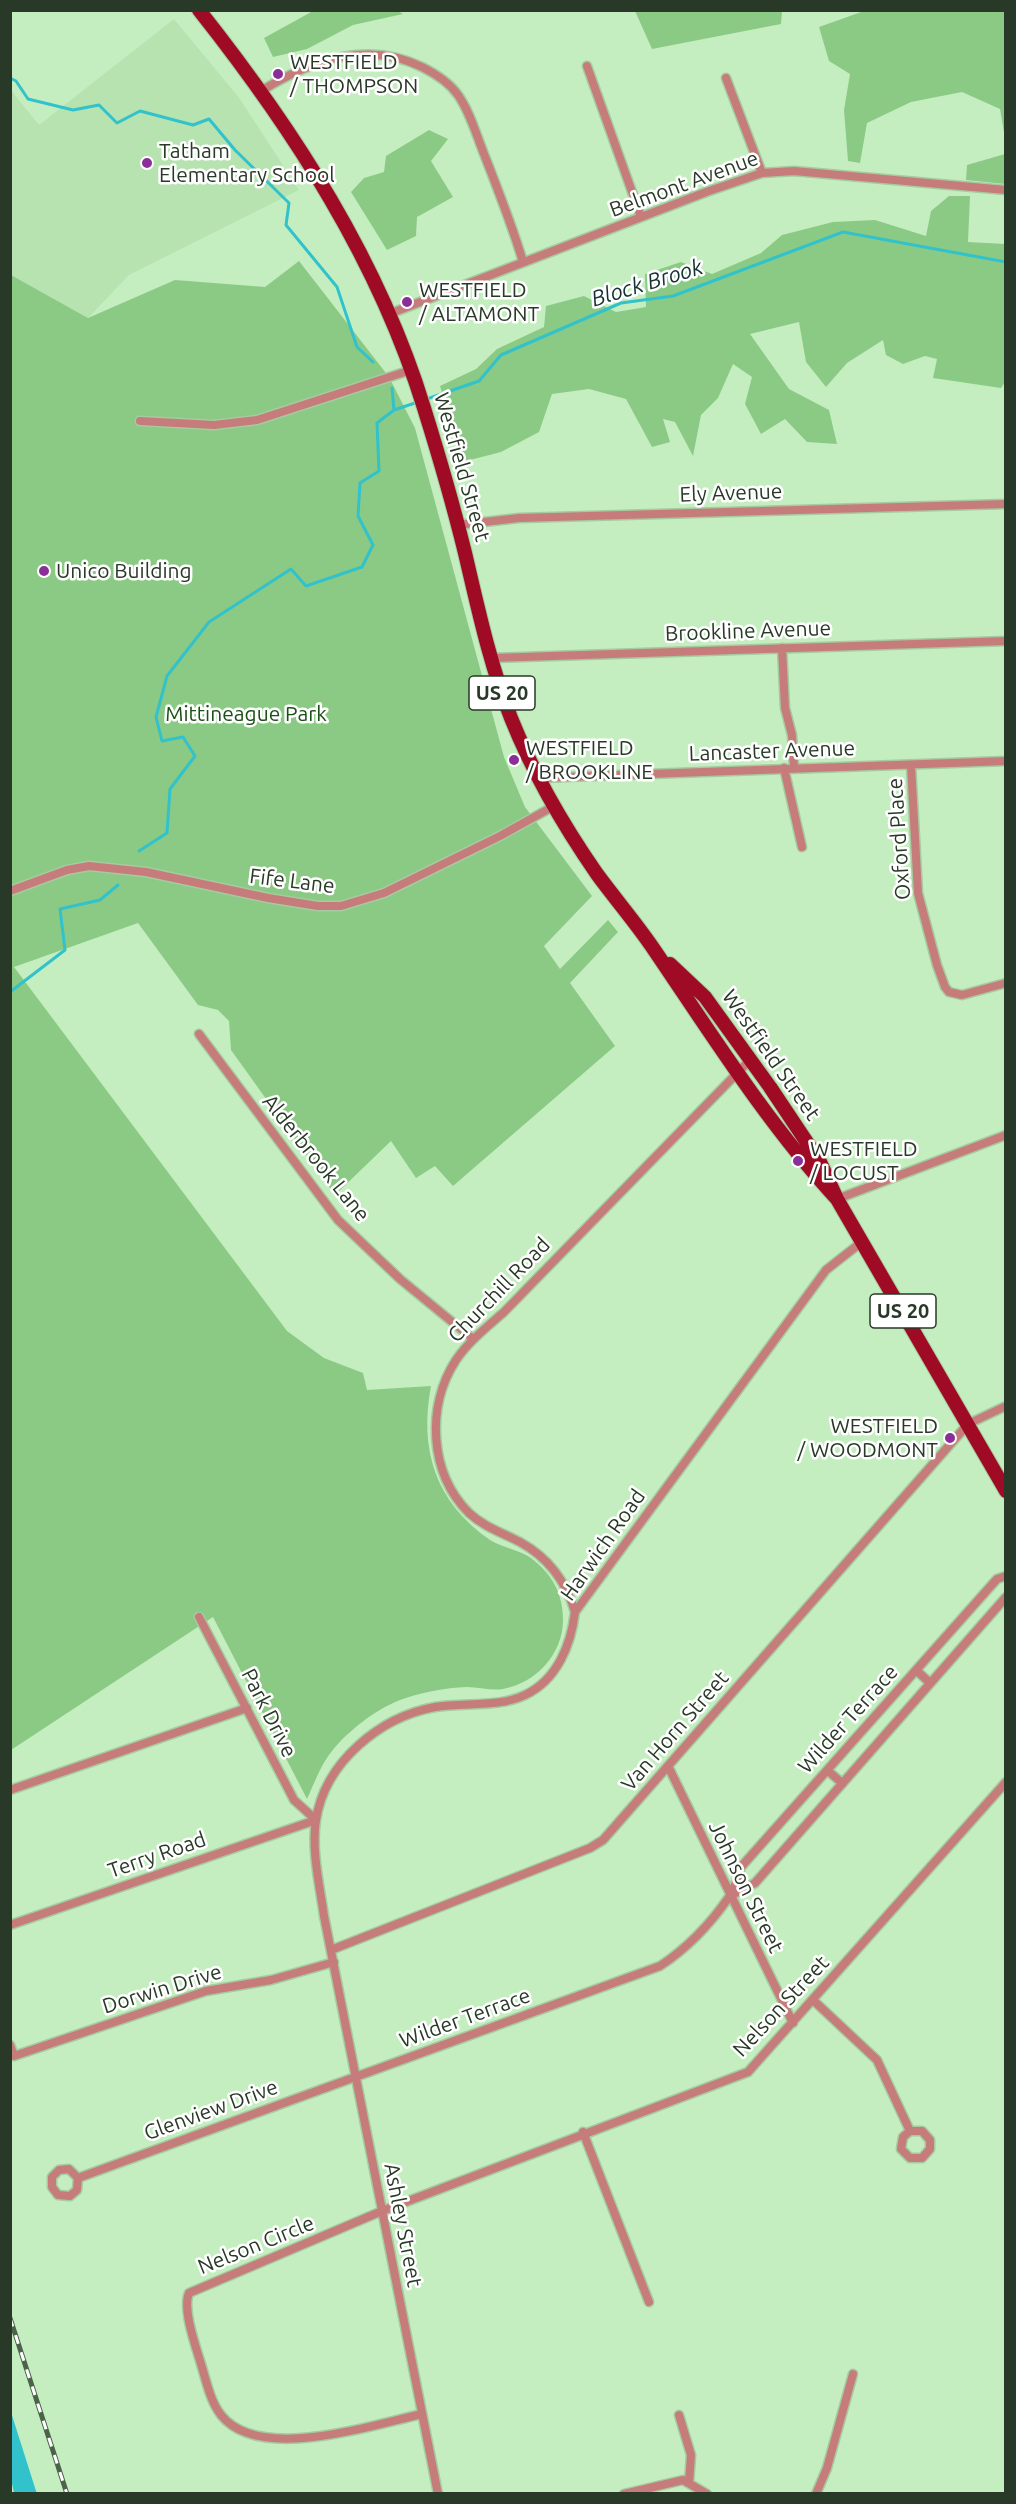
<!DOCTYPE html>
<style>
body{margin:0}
#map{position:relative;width:1016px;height:2504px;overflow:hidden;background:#c5eec0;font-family:Ubuntu,sans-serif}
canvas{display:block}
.frame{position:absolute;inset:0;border:12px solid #293927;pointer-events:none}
</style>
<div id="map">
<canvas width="1016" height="2504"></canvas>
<div class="frame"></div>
</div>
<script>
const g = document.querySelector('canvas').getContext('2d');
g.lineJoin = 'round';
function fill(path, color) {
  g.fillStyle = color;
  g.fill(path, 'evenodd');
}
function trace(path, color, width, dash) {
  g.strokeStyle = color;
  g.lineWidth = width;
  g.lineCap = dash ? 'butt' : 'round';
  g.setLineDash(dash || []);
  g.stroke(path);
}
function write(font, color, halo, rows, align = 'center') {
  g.font = font + ' Ubuntu,sans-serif';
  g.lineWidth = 5;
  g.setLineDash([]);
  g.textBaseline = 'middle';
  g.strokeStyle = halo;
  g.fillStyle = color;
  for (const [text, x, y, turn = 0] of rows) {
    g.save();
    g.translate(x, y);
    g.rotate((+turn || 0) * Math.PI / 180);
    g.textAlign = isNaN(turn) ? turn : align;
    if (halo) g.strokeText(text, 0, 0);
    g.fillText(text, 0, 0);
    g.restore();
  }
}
fill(new Path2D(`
 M174 19 240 99 299 190 129 275 88 318 11 275 10 89 39 125Z`), '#b6e3b0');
fill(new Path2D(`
 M398 11 403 14 353 25 307 49 273 57 264 38 313 11Z
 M635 11H782L781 24 652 49Z
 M864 11H1005V138L1000 109 962 92 911 102 867 123 860 163 848 161 844 110 850 74 829 61 819 27Z
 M429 130 448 139 431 161 453 197 417 217 416 236 387 250 351 192 364 178 384 172 386 156Z
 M1005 154V184L966 180 967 165Z
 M949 196H970L968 242 1005 244 1006 381 1001 388 933 378 937 359 925 356 903 364 886 355 883 340 847 363 826 387 806 362 799 322 750 334 789 389 829 410 837 444 807 442 785 419 761 434 745 404 752 377 733 364 718 398 701 415 693 456 675 422 663 419 670 442 652 447 626 399 589 389 552 394 539 432 501 452 462 462 440 386 476 369 497 349 544 327 546 306 584 296 616 312 646 307 645 274 681 262 712 274 761 253 782 235 833 222 875 220 926 236 931 211Z
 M299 261 389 377 415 428 504 757 525 807 592 896 544 946 560 969 608 920 618 932 570 983 615 1046 453 1186 435 1166 416 1178 391 1141 335 1195 231 1050 229 1021 218 1010 198 1005 138 923 14 967 287 1331 324 1358 363 1373 367 1390 431 1386C419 1449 435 1502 490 1540 503 1548 520 1550 531 1558 552 1574 563 1593 563 1620 563 1654 536 1683 503 1689 492 1691 478 1687 467 1687 444 1688 422 1692 400 1700 375 1710 349 1730 332 1751 321 1764 314 1784 307 1799L213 1617 11 1750V275L88 318 175 280 265 287Z`), '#8bca84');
fill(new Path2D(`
 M10 2409 36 2491 37 2493H14L11 2479Z`), '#31c2cb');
trace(new Path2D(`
 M10 78 16 81 28 99 73 110 99 105 117 123 140 111 193 125 209 119 235 150 289 203 286 225 337 287 357 347 373 362
 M392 388 394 410
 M424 400 479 381 501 355 621 303 673 296 843 232 1006 262
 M139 851 167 833 170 789 195 756 183 737 162 741 156 717 167 676 209 622 291 569 306 586 362 567 373 545 358 516 360 483 379 471 377 423 394 410 418 402
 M10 992 65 950 60 909 100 900 118 885`), '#31c2cb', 3);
const street = new Path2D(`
 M587 66 641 217
 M726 78 762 173
 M261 91C309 61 368 40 422 67 436 74 449 82 458 95 470 112 476 134 484 154 498 190 512 225 523 262
 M389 314 709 191 762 173 794 171 1006 190
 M140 421 214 425 257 420 411 370
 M458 525 519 518 1006 504
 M782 648 785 708 792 735 794 767
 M492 658 1006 641
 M911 765 918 893 937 965 945 987 949 992 962 995 1006 983
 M784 768 802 847
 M539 778 1006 761
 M10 891 67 870 89 866 146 872 268 898 318 906H341L384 893 500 836 554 806
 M199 1034 338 1220 400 1279 473 1339
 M837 1199 1006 1135
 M575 1612C566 1581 549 1558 520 1542 503 1533 484 1527 469 1513 429 1473 426 1406 456 1360 469 1341 487 1327 504 1312L750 1060
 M199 1617 294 1800 316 1820
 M916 1670 930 1683
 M668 1766 793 2023
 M827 1770 842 1783
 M10 1790 247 1708
 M730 1896 755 1883 1006 1597
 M10 1925 316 1820
 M331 1950 590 1848 603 1840 968 1424 1006 1406
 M813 2000 877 2060 910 2131H922L930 2140V2149L922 2158H910L901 2149 903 2137 910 2131
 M10 2045 14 2056 206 1991 271 1980 334 1962
 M583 2132 649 2302
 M78 2178 69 2169 59 2170 52 2177V2187L58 2195 70 2196 77 2190 78 2178 660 1966C686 1949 711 1923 729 1897 735 1889 738 1876 741 1867L997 1579 1006 1576
 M422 2414C371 2425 259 2463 221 2415 210 2401 206 2380 201 2364 196 2347 182 2309 189 2293L382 2211 748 2072 1006 1782
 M679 2415 691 2455 689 2483
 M438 2494 324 1916C320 1887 311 1850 316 1820 325 1762 380 1717 435 1707 464 1702 498 1708 525 1695 557 1680 571 1645 575 1612L826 1270 863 1241
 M624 2494 683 2480 707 2494
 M816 2494 827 2468 853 2374`);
const primary = new Path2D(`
 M199 10C294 130 379 261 424 408 439 456 453 504 465 553 478 608 490 665 511 718 533 773 563 825 597 874 616 900 637 924 655 951 712 1035 768 1124 837 1199
 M670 964 705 997 770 1087 820 1162 837 1199 1006 1491`);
trace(street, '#a6caa1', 11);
trace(primary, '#a6caa1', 16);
trace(street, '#c67c7a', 8);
trace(primary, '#9f0b24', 14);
const rail = new Path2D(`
 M10 2318 67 2494`);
trace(rail, '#4c6249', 5);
trace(rail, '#fff', 3, [9]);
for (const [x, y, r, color] of [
 [278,74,6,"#8a2e98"],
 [147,163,6,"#8a2e98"],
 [407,302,6,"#8a2e98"],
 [44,571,6,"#8a2e98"],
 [514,760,6,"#8a2e98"],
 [798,1161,6,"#8a2e98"],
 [950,1438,6,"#8a2e98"]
]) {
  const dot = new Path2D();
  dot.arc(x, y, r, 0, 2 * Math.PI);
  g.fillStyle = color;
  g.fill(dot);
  trace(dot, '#fff', 2);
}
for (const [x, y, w] of [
 [502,693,66],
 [903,1311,66]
]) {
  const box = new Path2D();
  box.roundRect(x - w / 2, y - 17, w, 34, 4.5);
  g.fillStyle = '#fff';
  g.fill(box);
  trace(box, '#293927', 1.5);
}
write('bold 20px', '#293927', null, [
 ["US 20",502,693],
 ["US 20",903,1311]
]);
write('21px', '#293927', '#fff', [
 ["WESTFIELD",290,62],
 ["/ THOMPSON",290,86],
 ["Tatham",159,151],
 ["Elementary School",159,175],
 ["WESTFIELD",419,290],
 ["/ ALTAMONT",419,314],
 ["Unico Building",56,571],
 ["WESTFIELD",526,748],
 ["/ BROOKLINE",526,772],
 ["WESTFIELD",810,1149],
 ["/ LOCUST",810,1173],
 ["WESTFIELD",938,1426,"right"],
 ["/ WOODMONT",938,1450,"right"]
], 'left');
write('21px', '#293927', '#fff', [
 ["Belmont Avenue",684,184,-20],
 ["Westfield Street",462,467,74],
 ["Ely Avenue",731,493,-2],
 ["Brookline Avenue",748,631,-2],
 ["Lancaster Avenue",772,751,-2],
 ["Oxford Place",899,839,-94],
 ["Fife Lane",292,881,7],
 ["Westfield Street",771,1055,55],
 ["Alderbrook Lane",316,1158,51],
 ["Churchill Road",499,1290,-46],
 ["Harwich Road",603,1545,-55],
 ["Park Drive",269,1713,63],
 ["Wilder Terrace",848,1719,-48],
 ["Van Horn Street",675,1731,-49],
 ["Terry Road",157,1855,-19],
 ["Johnson Street",746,1887,64],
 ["Dorwin Drive",162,1989,-17],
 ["Nelson Street",781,2006,-47],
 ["Wilder Terrace",465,2018,-20],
 ["Glenview Drive",211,2110,-20],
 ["Ashley Street",403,2225,79],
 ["Nelson Circle",256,2245,-22]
]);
write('21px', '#1a5015', '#fff', [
 ["Mittineague Park",246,714]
]);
write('italic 22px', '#133032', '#fff', [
 ["Block Brook",647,283,-17]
]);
</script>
